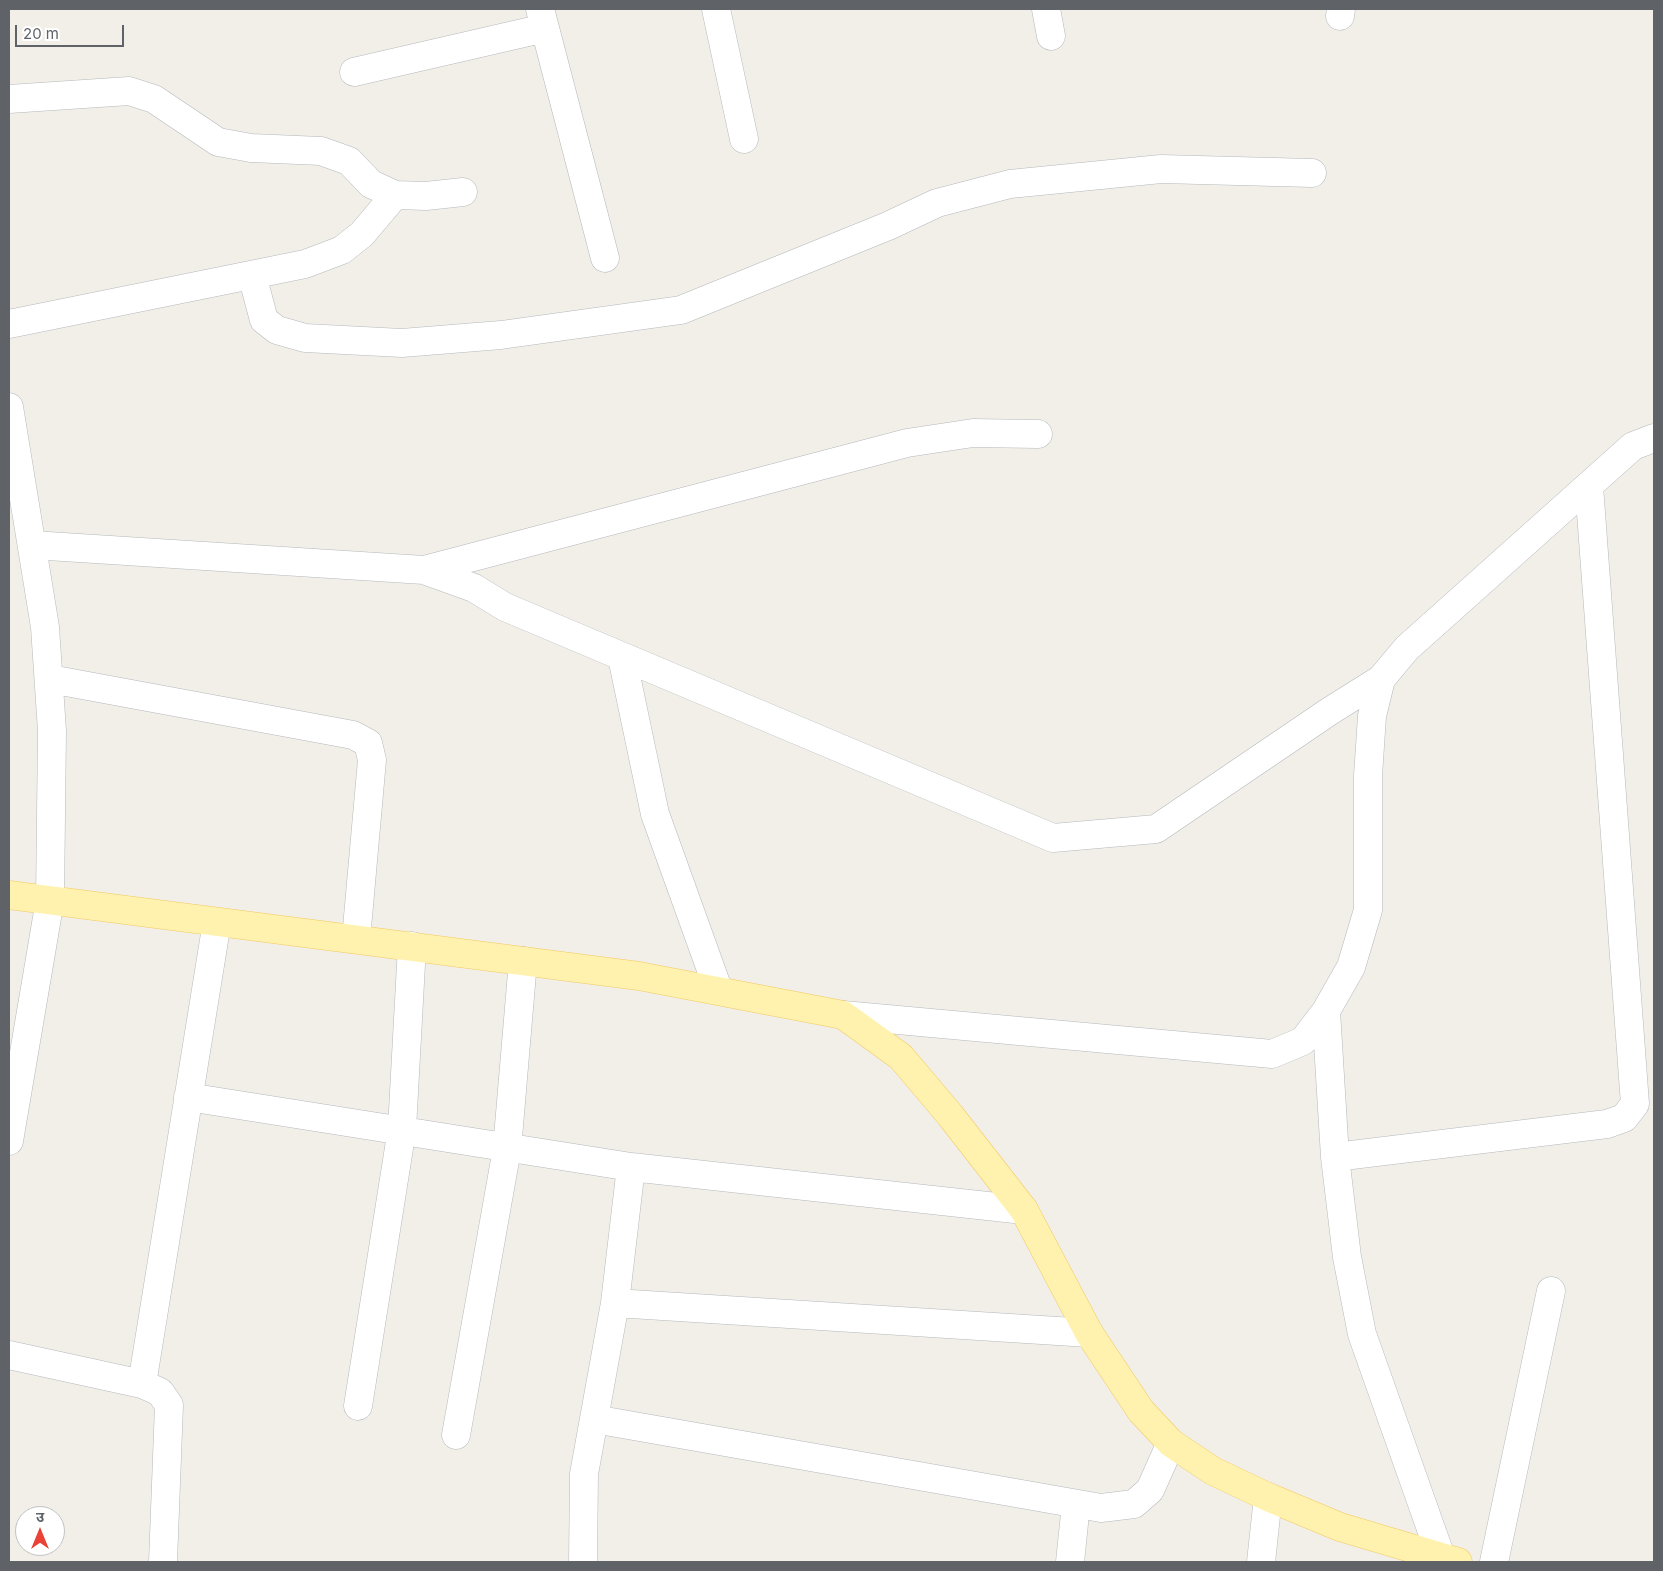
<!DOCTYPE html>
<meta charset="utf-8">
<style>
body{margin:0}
#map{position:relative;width:1663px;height:1571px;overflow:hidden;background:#f1efe8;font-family:Inter,"Noto Sans Devanagari",sans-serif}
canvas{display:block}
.frame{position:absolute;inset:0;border:10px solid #5f6368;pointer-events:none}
.north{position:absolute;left:15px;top:1506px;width:50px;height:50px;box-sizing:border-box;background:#fff;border:1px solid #bfc1c3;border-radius:50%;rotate:0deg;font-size:14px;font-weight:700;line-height:20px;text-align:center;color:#5f6368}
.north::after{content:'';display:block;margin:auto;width:18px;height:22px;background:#ea4335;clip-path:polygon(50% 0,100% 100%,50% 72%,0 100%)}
.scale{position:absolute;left:15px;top:25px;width:109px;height:22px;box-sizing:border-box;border:2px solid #5f6368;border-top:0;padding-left:6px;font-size:15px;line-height:18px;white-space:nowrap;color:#5f6368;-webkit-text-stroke:4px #fff;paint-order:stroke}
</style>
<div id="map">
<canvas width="1663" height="1571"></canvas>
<div class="frame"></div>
<div class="north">उ</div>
<div class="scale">20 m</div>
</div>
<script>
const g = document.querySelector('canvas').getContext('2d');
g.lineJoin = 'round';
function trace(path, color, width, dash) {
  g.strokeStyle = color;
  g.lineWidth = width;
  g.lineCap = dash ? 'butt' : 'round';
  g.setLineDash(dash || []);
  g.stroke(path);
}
const minor = new Path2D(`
 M540 9 605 258
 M716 9 744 139
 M1046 9 1051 36
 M1340 16 1341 9
 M354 72 545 28
 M9 99 129 91 154 99 218 142 251 148 321 151 349 161 371 184 395 195 426 196 463 192
 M252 275 264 320 277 330 305 338 402 343 501 335 681 310 888 226 937 203 1010 184 1161 169 1312 173
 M9 324 305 264 342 250 362 234 395 195
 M9 407 45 627 52 731 50 900 9 1141
 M32 545 424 570 474 588 505 607 1053 838 1156 829 1330 711 1381 679
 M424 570 907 443 973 433 1038 434
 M622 657 655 814 718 989
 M50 679 353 735 368 743 372 760 356 939
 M1326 1011 1335 1157 1347 1257 1362 1334 1441 1557
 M843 1015 1272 1054 1303 1041 1326 1011 1351 967 1368 910V776L1372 716 1381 679 1407 648 1633 446 1654 438
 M188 1097 631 1167 1024 1210
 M1335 1157 1607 1124 1624 1118 1635 1104 1589 486
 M615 1303 1089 1333
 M9 1355 142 1384 160 1392 169 1405 163 1562
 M142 1384 217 922
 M358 1406 402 1129 412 946
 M594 1419 1101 1508 1134 1504 1150 1490 1171 1443
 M456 1435 507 1149 523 961
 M583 1562 584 1474 615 1303 631 1167
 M1070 1562 1076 1504
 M1261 1562 1268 1497
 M1494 1562 1551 1291`);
const major = new Path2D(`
 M9 895 639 976 843 1015 901 1057 950 1115 1024 1210 1089 1333 1141 1411 1171 1443 1213 1471 1268 1497 1340 1527 1458 1562`);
trace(minor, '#b5b8bc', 29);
trace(major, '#f2c960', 29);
trace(minor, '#fff', 28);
trace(major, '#fff2af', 28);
</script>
